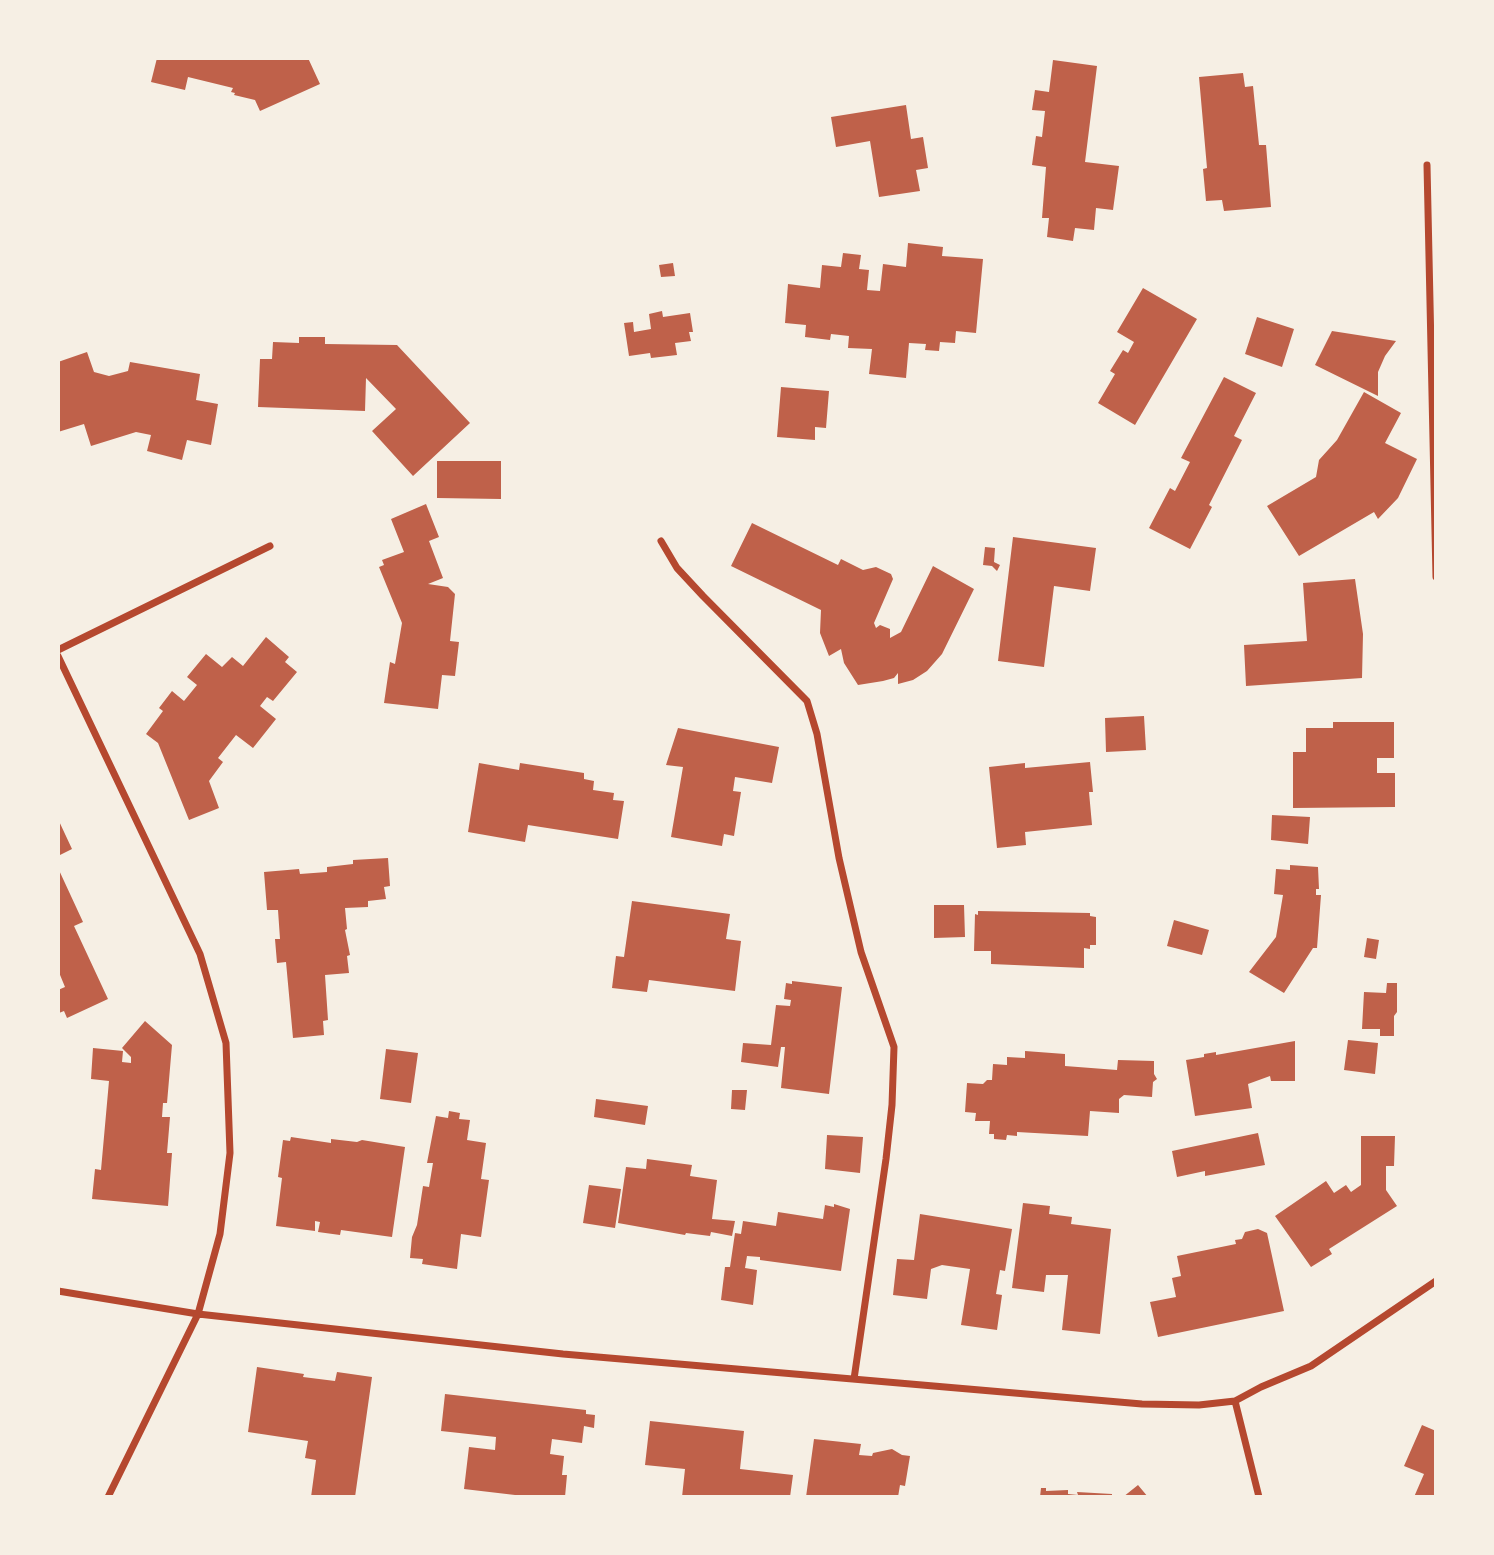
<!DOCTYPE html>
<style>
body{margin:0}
#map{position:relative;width:1494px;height:1555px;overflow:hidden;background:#f6efe4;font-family:"PT Sans",sans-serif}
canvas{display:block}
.frame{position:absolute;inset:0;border:60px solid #f6efe4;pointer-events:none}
</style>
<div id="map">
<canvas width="1494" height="1555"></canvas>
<div class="frame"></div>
</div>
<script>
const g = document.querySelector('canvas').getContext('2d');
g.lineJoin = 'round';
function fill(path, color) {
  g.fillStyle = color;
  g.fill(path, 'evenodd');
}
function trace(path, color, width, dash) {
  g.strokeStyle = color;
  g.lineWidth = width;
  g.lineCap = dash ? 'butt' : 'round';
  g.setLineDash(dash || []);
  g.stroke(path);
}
fill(new Path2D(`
 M157 58H308L320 84 260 111 255 100 234 95 235 93 231 92 233 88 188 77 185 90 151 82Z
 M1053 60 1097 66 1085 162 1119 166 1113 210 1096 208 1094 230 1075 228 1073 241 1047 237 1049 218H1042L1046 167 1032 165 1036 136 1042 137 1045 111 1032 110 1035 90 1049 92Z
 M1243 73 1245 87 1253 86 1259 145H1266L1271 207 1224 211 1222 200 1206 201 1203 169 1207 168 1199 77Z
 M906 105 911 139 923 137 928 168 916 170 920 191 879 197 870 141 836 147 831 117Z
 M908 243 943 247 942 256 983 259 976 333 956 331 955 343 940 342 939 351 925 350 926 344 909 343 906 378 869 374 872 349 848 348 849 336 831 334 830 340 805 337 806 325 785 323 788 284 820 288 822 265 841 267 843 253 861 255 859 269 869 270 867 290 880 291 883 264 906 267Z
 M673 263 675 276 661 277 659 265Z
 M1143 288 1197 319 1135 425 1098 403 1115 374 1110 371 1123 350 1128 353 1134 342 1117 332Z
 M662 311 663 317 690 313 693 332H689L691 341 675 343 677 355 651 358 650 353 629 356 624 323 633 322 634 332 651 329 649 314Z
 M1257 317 1294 329 1282 367 1245 354Z
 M1332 331 1396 341 1385 356 1378 372V396L1315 365Z
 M299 337H325V344L397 345 470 423 413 476 372 431 396 409 366 378 365 411 258 407 260 359H272L273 342 299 343Z
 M87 352 94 372 109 376 128 371 130 362 200 374 196 400 218 404 211 445 187 440 182 460 147 451 151 435 136 432 91 446 84 424 58 432V362Z
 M1224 377 1256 393 1234 436 1242 440 1209 505 1212 507 1190 549 1149 528 1170 488 1175 491 1190 462 1181 458Z
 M781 387 829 391 826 428 815 427V440L777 437Z
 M1364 392 1401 413 1385 443 1417 459 1398 498 1378 519 1374 512 1299 556 1267 506 1316 477 1319 460 1337 440Z
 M437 461H501V499L437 498Z
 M426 504 439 537 429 541 443 578 428 584 448 587 455 594 450 641 459 642 455 676 442 675 438 709 384 703 390 662 395 664 402 623 379 567 384 565 382 560 404 552 391 519Z
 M752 523 838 565 841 559 863 570 876 567 891 574 893 579 874 623 876 628 880 625 890 629V638L901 632 933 566 974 589 942 654 927 671 913 680 898 684V673L894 678 883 681 858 685 844 663 841 649 829 656 820 633 821 610 731 566Z
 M1013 537 1096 548 1090 591 1054 586 1044 667 998 661Z
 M985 547 995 548 994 562 1000 565 997 571 992 566 983 565Z
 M1355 579 1363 634 1362 678 1246 686 1244 645 1307 641 1303 583Z
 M266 637 289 657 285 662 297 672 273 701 267 697 260 706 276 719 253 748 236 735 218 758 223 762 209 781 219 808 189 820 158 743 146 734 163 711 159 708 172 691 184 701 197 685 187 677 206 654 222 667 232 657 243 666Z
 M1144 716 1146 750 1106 752 1105 718Z
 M1333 722H1394V758H1377V773H1395V807L1293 808V752H1306V728H1333Z
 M678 728 779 747 772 783 735 777 733 791 741 792 734 836 724 834 722 846 671 837 683 767 666 765Z
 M1090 762 1093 792H1089L1092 825 1025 832 1026 845 997 848 989 767 1025 763V768Z
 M479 763 519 770 520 763 584 773V779L594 781 593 790 614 793 613 800 624 801 618 839 528 825 525 842 468 832Z
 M1272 815 1310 817 1308 844 1271 840Z
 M58 819 72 849 58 856Z
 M388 858 390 886 384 887 386 899 368 901V907L345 908 347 929 345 930 350 955 347 956 349 973 325 975 328 1020 323 1021 324 1035 293 1038 286 962 277 963 275 939H280L278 910H267L264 872 299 869 300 874 327 872V867L353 864V860Z
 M1290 865 1318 867 1319 889H1316V895H1321L1317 948H1313L1284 993 1249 972 1276 937 1283 895 1274 894 1276 869 1290 870Z
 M58 868 83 922 74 926 108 999 67 1018 64 1011 59 1013 58 1011V990L65 987 58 970Z
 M632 901 730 914 726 939 741 941 735 991 649 980 647 992 612 988 616 956 624 957Z
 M934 905H964L965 937 934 938Z
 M978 911 1090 913V916L1096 917V945H1090V949L1084 948V968L991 964V951H974L975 914 978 915Z
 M1174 920 1209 930 1202 955 1167 946Z
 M1367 938 1379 940 1376 959 1364 957Z
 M792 981 842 987 829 1094 781 1088 785 1047H781L778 1067 741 1062 743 1043 771 1045 776 1005 790 1006 791 1000 784 999 786 983 792 984Z
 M1387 983H1397V1012L1394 1016V1036H1380V1029H1362L1364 992 1386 993Z
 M145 1021 172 1045 167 1103H163L162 1117H170L167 1153H172L168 1206 92 1199 95 1169 101 1170 109 1081 91 1079 93 1048 123 1051 122 1062 131 1063V1057L122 1048Z
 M1348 1040 1378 1043 1375 1074 1344 1070Z
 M1295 1041V1081H1271L1270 1076 1248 1084 1252 1108 1195 1116 1186 1060 1204 1057V1054L1216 1052V1055Z
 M386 1049 418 1053 411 1103 380 1099Z
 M1025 1051 1065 1054V1066L1117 1070 1118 1060 1154 1061V1074L1157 1079 1153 1082 1152 1097 1124 1095 1119 1099V1113L1090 1111 1088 1136 1017 1132V1136L1007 1135 1006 1140 994 1139V1134H989L990 1121H975L976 1113 965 1112 967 1083 983 1084 987 1080H992L993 1064 1007 1065V1057L1025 1058Z
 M732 1090H747L745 1110 731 1109Z
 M596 1099 648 1106 645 1125 594 1117Z
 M449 1111 460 1113 459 1119 470 1120 467 1140 486 1143 481 1179 489 1180 481 1237 461 1234 457 1269 422 1264 423 1259 410 1258 412 1237 417 1225 423 1186 429 1187 433 1163H427L436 1116 448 1118Z
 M1258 1133 1265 1165 1205 1176V1171L1177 1177 1172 1151Z
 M827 1135 863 1137 860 1173 825 1169Z
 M1361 1136H1395L1394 1166H1386V1190L1397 1206 1329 1249 1332 1254 1311 1267 1275 1216 1326 1181 1334 1193 1346 1185 1351 1192 1361 1185Z
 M291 1137 331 1143V1139L357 1142 362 1140 405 1147 392 1237 341 1230 340 1235 318 1232 320 1222 315 1221V1231L276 1226 282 1178 278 1177 283 1140 290 1141Z
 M647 1159 692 1165 690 1176 717 1180 712 1219 735 1221 732 1236 711 1232 710 1236 686 1233 685 1235 618 1223 626 1167 646 1169Z
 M589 1185 621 1189 615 1228 583 1223Z
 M1023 1203 1050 1206 1049 1214 1072 1217 1071 1224 1111 1229 1100 1334 1062 1330 1068 1275H1046L1044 1292 1012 1288Z
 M834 1204 850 1209 841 1271 760 1260V1257L747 1256 745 1268 757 1270 753 1305 721 1300 725 1267H730L735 1233 741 1234 743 1221 776 1226 778 1212 823 1219 825 1205 834 1207Z
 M920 1214 1012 1229 1005 1271 1000 1270 996 1294 1002 1295 997 1330 961 1325 970 1269 942 1265 931 1269 927 1299 893 1295 897 1259 914 1260Z
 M1258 1229 1267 1233 1284 1311 1158 1337 1150 1302 1176 1297 1172 1278 1181 1276 1177 1256 1236 1244 1235 1240 1242 1239 1245 1232Z
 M257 1367 304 1374 303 1377 335 1381 337 1372 372 1377 355 1497H311L316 1460 305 1458 308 1441 248 1432Z
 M445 1394 586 1410V1414L595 1415 594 1428 584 1426 582 1443 552 1439 550 1454 564 1456 562 1475H567L565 1497H532L464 1489 469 1447 495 1450 496 1437 441 1431Z
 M650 1421 744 1431 740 1469 793 1475 790 1497H682L685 1469 645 1465Z
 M1422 1425 1436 1431V1497H1414L1424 1474 1404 1466Z
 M814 1439 861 1444 859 1455 872 1456 873 1453 892 1449 902 1455 910 1456 905 1486 900 1485 898 1497H806Z
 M1138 1485 1148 1497H1123Z
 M1041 1488H1046V1491L1068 1490V1494L1078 1495 1077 1492 1112 1494V1497H1040Z`), '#bf614a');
trace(new Path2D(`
 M1427 165 1436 577
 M661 541 677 568 703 596 807 701 817 734 839 858 861 952 894 1047 892 1105 886 1159 854 1379
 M58 650 270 546
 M58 656 200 954 226 1043 230 1153 220 1234 198 1314 108 1497
 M58 1291 198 1314 563 1354 1142 1404 1199 1405 1235 1401 1261 1387 1311 1366 1436 1281
 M1235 1401 1259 1497`), '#b5482f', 7);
</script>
